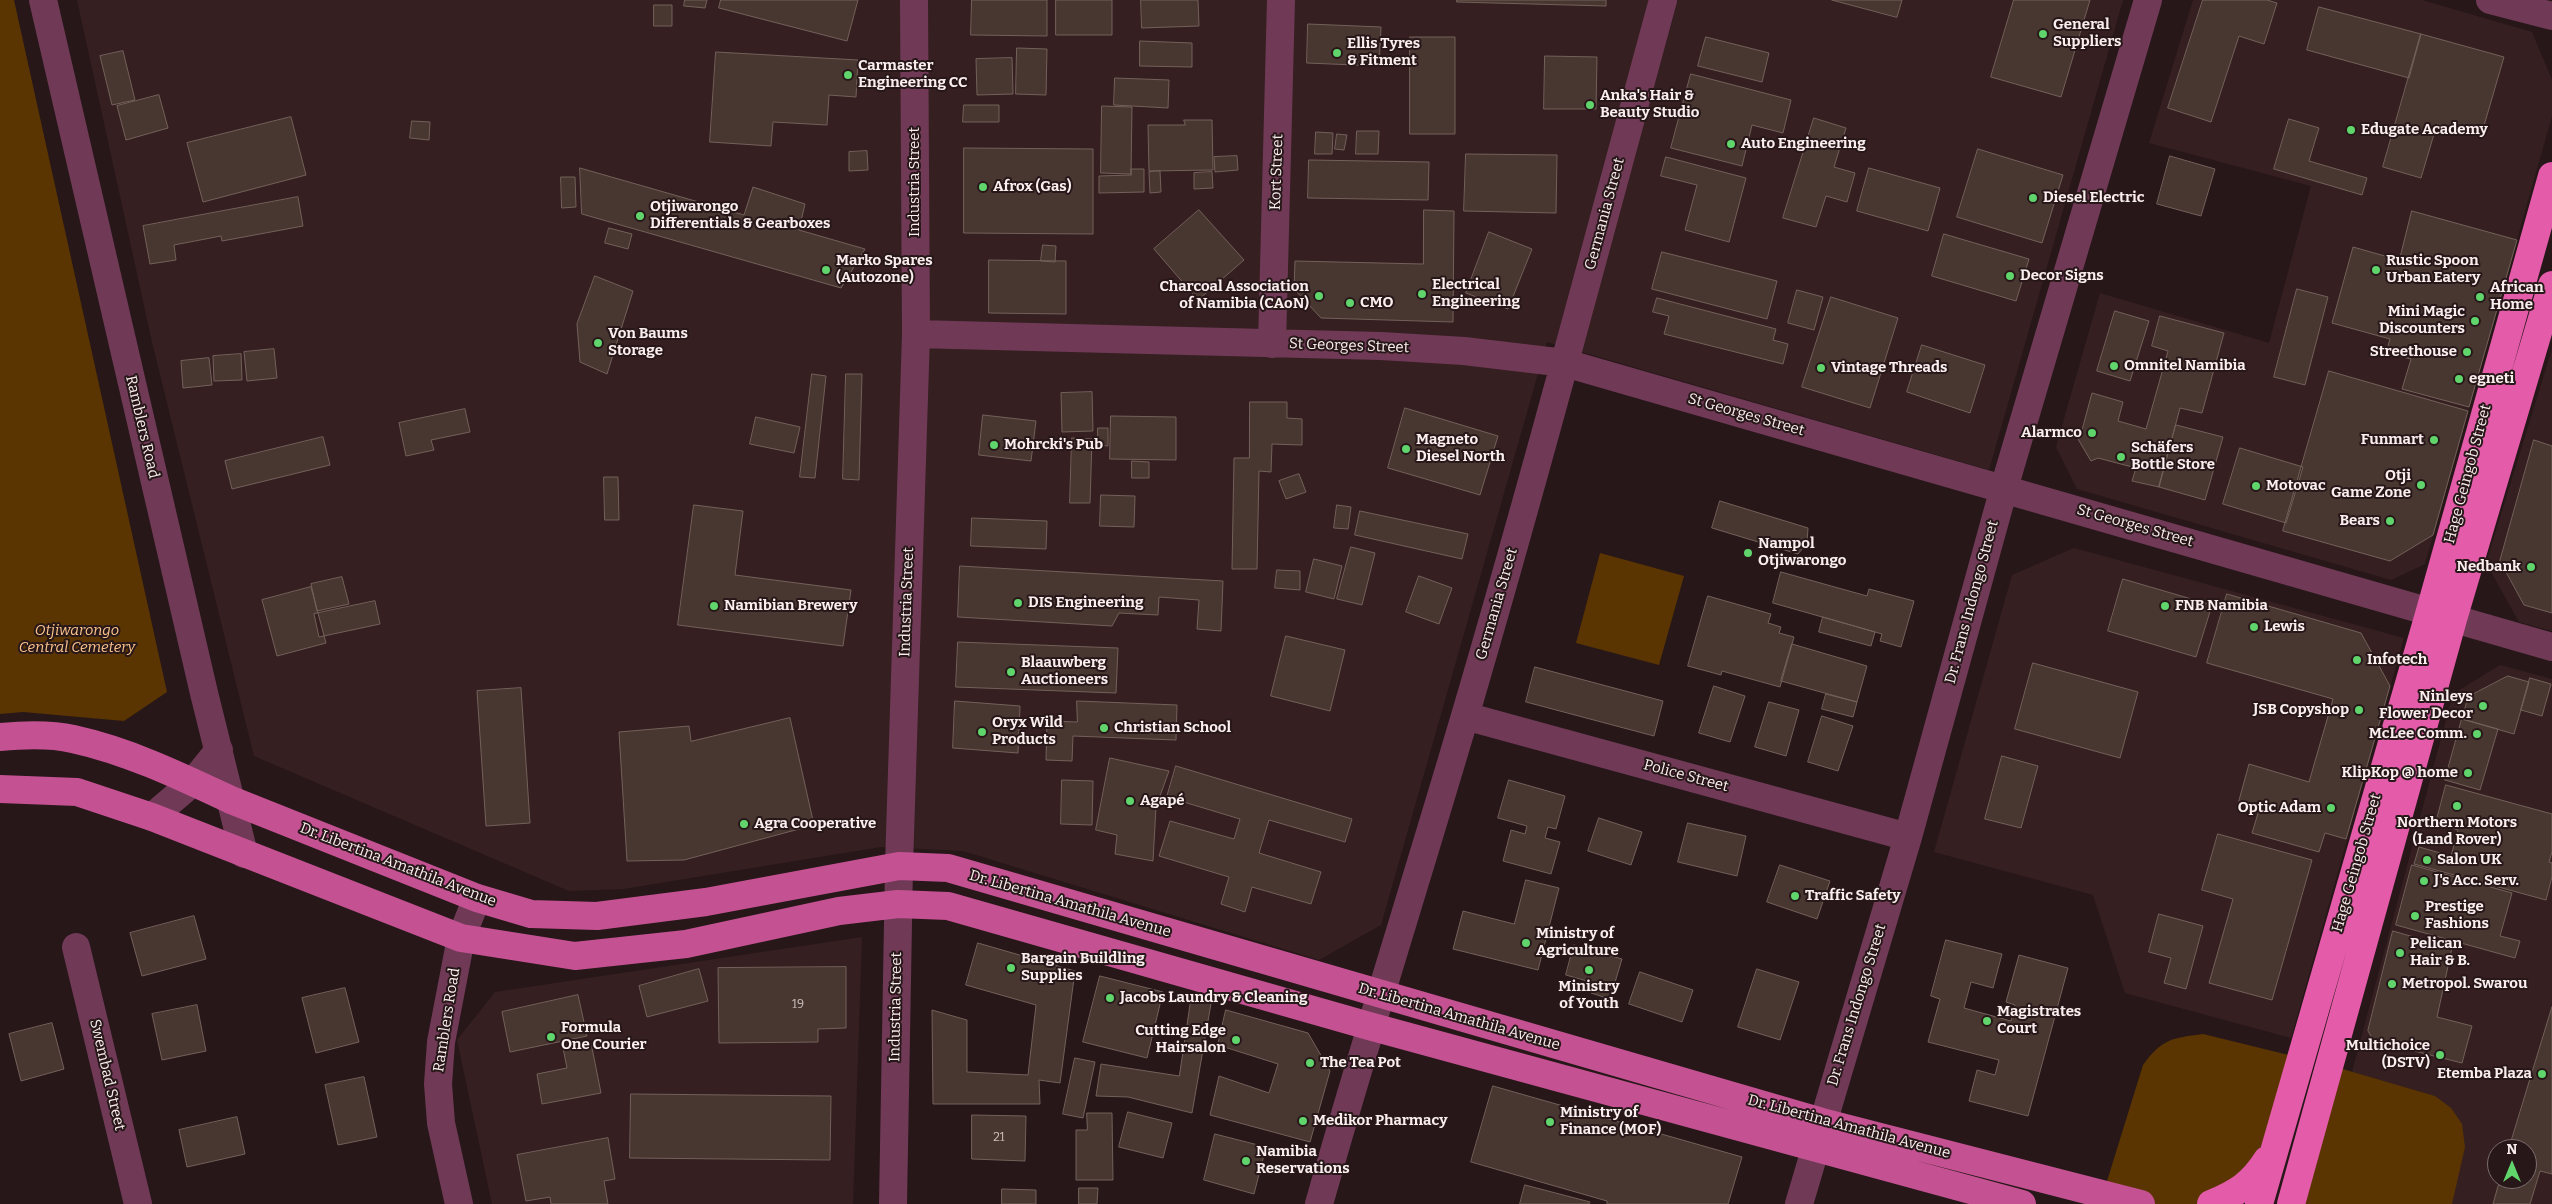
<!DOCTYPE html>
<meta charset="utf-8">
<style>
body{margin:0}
#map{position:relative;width:2552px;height:1204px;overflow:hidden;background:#271719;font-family:Bitter,serif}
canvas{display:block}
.north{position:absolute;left:2487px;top:1139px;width:50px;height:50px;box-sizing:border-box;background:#271719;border:1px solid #7b6d6f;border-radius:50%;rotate:0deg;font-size:14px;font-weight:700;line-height:20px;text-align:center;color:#faeeef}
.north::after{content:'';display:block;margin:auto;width:18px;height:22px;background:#5fd56b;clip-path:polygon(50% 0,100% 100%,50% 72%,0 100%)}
</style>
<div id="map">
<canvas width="2552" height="1204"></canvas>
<div class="north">N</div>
</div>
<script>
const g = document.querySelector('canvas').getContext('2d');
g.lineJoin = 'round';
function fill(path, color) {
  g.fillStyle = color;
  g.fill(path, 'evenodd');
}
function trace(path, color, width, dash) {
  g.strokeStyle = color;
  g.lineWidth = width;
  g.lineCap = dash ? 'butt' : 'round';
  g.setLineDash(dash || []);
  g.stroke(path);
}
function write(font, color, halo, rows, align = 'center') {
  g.font = font + ' Bitter,serif';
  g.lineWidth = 4;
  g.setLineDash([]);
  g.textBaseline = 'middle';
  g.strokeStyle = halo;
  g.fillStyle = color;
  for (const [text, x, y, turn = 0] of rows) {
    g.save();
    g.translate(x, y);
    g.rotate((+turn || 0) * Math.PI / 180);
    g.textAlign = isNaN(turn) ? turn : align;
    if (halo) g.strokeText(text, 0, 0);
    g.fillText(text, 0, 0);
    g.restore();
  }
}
fill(new Path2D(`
 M77 0H2123L1989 470 1547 342 1381 925 1319 960 963 851 881 847 623 889 569 891 254 756 152 342Z
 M2193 0H2422L2532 32 2552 80V116L2425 564 2391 580 2077 489 2056 447 2100 293 2269 343 2311 186 2149 143Z
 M2552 349V631L2519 622 2486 563Z
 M2074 548 2404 638 2291 1038 2125 993 2093 895 1934 852 2012 575Z
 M2500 665 2552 679V1204H2452L2435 1096 2352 1072 2453 694ZM2497 1149H2527V1179H2497Z
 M862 937 853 1204H492L457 1040 495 992Z`), '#361f21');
fill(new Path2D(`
 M0 0H14L167 692 124 721 23 712 0 714Z
 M1600 553 1684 576 1659 665 1576 643Z
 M2203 1034 2301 1058 2277 1144 2211 1204H2141L2103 1194 2143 1065C2162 1039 2172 1038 2203 1034Z
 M2329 1065 2435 1096 2451 1108 2462 1124 2465 1147 2452 1204H2291Z`), '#5a3502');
const building = new Path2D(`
 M685 0H707L705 8 684 6Z
 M721 0H858L847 41 719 8Z
 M972 0H1047V36L971 35Z
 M1056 0H1112V35H1056Z
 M1141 0H1198L1199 26 1142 28Z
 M1457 0H1606V6L1457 2Z
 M1832 0H1902L1897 17Z
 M2014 0H2090L2061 97 1991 77Z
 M2203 0H2267L2277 3 2264 44 2239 36 2211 122 2168 108Z
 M654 5H672V26H654Z
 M2319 7 2421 34 2409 78 2307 50Z
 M1308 24 1381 27 1379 66 1307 63Z
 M2421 34 2504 57 2481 136 2437 124 2421 178 2383 167Z
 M1410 37H1455V134H1410Z
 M1706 37 1769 53 1762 82 1698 66Z
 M1140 41 1192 43V67L1140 66Z
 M1017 48 1047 49 1046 95 1016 94Z
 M123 51 135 100 112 105 100 56Z
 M716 52 858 60 856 97 829 95 827 125 773 122 771 146 710 142Z
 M1545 56 1597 57 1596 109H1544Z
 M1012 58 1013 94 977 95 976 59Z
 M1691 74 1791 100 1783 133 1752 125 1742 166 1671 148Z
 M1115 78 1169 80 1168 108 1114 105Z
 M159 95 168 128 126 140 117 106Z
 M964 105H999V122H963Z
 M1102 106 1132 107 1131 174 1101 173Z
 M291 117 306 175 203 202 187 143Z
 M1814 118 1846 128 1834 167 1855 173 1847 202 1826 196 1816 227 1783 218Z
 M2289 119 2319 128 2309 161 2367 178 2362 195 2274 169Z
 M1184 120H1212L1213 170 1149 171 1148 125H1185Z
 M412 121 430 122 429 140 410 138Z
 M1357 131H1379L1378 154H1356Z
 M1316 132 1333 133 1332 154H1315Z
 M1337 134 1347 135 1344 150 1335 149Z
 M964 148 1093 149V234L964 233Z
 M1978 149 2063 175 2042 243 1957 217Z
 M867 151 868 170 849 171V152Z
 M1466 154 1557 155 1556 213 1464 211Z
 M1237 156 1238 170 1215 172 1214 157Z
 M2170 156 2215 169 2201 216 2157 204Z
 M1666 157 1746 178 1729 242 1685 230 1697 185 1661 176Z
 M1309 160 1429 162 1428 200 1308 198Z
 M580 168 744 215 753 187 805 204 799 230 865 249 841 288 582 214Z
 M1869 168 1940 188 1928 231 1857 211Z
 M1131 169H1144V192L1099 193V176L1131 175Z
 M1160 171 1161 192 1150 193 1149 172Z
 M1212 172 1213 188 1194 189V173Z
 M561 177H575L576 207 562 208Z
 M298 197 303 226 222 241 221 236 174 245 176 260 150 264 143 226Z
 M1199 210 1244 260 1198 300 1154 249Z
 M1424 210 1454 211 1453 322 1321 318 1294 289 1295 261 1423 264Z
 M2412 211 2517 240 2469 407 2402 389 2411 359 2386 353 2390 339 2332 323 2353 247 2399 260Z
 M609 228 632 234 628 249 605 243Z
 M1489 232 1532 249 1508 309 1466 293Z
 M1944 234 2029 259 2016 301 1932 276Z
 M1043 245 1056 246 1055 262 1041 261Z
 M1662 252 1777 281 1767 319 1652 289Z
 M989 260 1066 261V314L989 313Z
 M595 276 633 291 607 374 580 362 577 324Z
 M2297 289 2328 297 2305 385 2274 377Z
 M1797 290 1823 297 1814 330 1788 323Z
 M1831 297 1898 318 1870 408 1802 387Z
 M1657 298 1776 329 1773 340 1788 344 1783 364 1664 334 1669 316 1653 312Z
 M2115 311 2149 321 2130 381 2097 371Z
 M2160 316 2224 333 2202 413 2180 408 2159 487 2132 481 2136 468 2098 458 2091 461 2075 434 2082 430 2092 393 2123 402 2118 421 2146 429 2168 351 2152 346Z
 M1922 345 1985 365 1970 413 1907 392Z
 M274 349 277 378 247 381 244 352Z
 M241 354 242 380 214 381 213 356Z
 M209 358 212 385 183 388 181 361Z
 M2329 371 2468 411 2433 535 2390 561 2283 531Z
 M812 374 826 376 815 478 800 477Z
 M846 374H862L859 480 843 479Z
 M1092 392 1093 431 1062 432 1061 393Z
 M1250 402H1287V418L1302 419V445L1272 444 1271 472 1259 471 1257 569H1232L1234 458H1249Z
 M1405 408 1498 436 1480 495 1388 468Z
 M465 409 470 432 431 440 434 450 406 456 399 423Z
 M983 415 1036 421 1031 461 979 455Z
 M1111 416 1176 417V460L1110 459Z
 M756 417 800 427 794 453 750 444Z
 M2176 425 2223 437 2205 500 2159 487Z
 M1098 428H1108V446L1098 445Z
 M323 437 330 465 232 489 225 461Z
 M1072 438 1092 439 1090 503H1070Z
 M2534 440 2552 446V613L2524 605 2500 561Z
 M2240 448 2303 467 2286 523 2223 504Z
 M1132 461 1149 462V478H1132Z
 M1299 474 1306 492 1286 499 1279 481Z
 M604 477H618L619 520H605Z
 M1101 495 1135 496 1134 527 1100 526Z
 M1720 501 1808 528 1807 543 1798 554 1712 528Z
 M694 505 743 511 735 575 851 590 843 646 678 625Z
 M1337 505 1351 507 1348 529 1334 528Z
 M1360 511 1468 534 1462 559 1355 535Z
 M972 518 1047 521 1046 549 971 546Z
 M1351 547 1375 553 1362 605 1337 599Z
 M1314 559 1342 566 1334 599 1306 592Z
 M960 566 1223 581 1221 631 1197 629 1199 600 1159 597 1158 615 1119 613 1112 626 958 617Z
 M1277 570 1300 571V590L1275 588Z
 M1781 572 1867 596 1869 589 1914 601 1901 647 1880 641 1882 634 1773 603Z
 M1419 576 1452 588 1439 624 1406 612Z
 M342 577 349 604 317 611 311 584Z
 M2123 579 2212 605 2196 657 2108 631Z
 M311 587 326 643 277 656 262 600Z
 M2227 594 2361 633 2390 686 2346 839 2325 833 2319 852 2252 833 2259 810 2238 804 2249 764 2309 782 2333 699 2207 663Z
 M1708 596 1771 614 1768 623 1781 627 1779 633 1794 637 1780 687 1722 671 1721 675 1688 666Z
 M375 601 380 624 319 637 314 614Z
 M1823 617 1875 632 1871 646 1819 632Z
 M1286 636 1345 650 1330 711 1271 696Z
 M958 642 1118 648 1116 693 956 687Z
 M1792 644 1867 666 1857 702 1781 681Z
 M2033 663 2138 692 2120 758 2015 729Z
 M1535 667 1663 701 1654 736 1526 702Z
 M2508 676 2529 682 2514 734 2462 719 2468 697Z
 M2530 678 2551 684 2542 716 2521 710Z
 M1714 686 1745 696 1730 742 1699 733Z
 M521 688 530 823 486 826 477 691Z
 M1826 694 1857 702 1853 717 1822 709Z
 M955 701 1020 706 1018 753 953 748Z
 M1077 701 1177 705 1176 740 1073 736 1072 761 1046 760 1047 721 1077 722Z
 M1769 702 1799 710 1786 756 1755 747Z
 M1822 716 1853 726 1838 771 1808 762Z
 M790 718 814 825 684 860 627 861 619 732 689 726 691 741Z
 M2462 719 2498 729 2480 790 2445 780Z
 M2002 756 2038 766 2021 828 1985 819Z
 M1110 758 1169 771 1156 807 1153 861 1115 854 1117 835 1096 830Z
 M1176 766 1352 819 1345 842 1269 820 1259 853 1321 872 1311 904 1252 887 1245 912 1221 904 1229 877 1159 856 1170 821 1234 839 1240 819 1167 797Z
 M1062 780 1093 781 1092 825 1061 824Z
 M1509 780 1565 796 1556 829 1548 827 1545 838 1560 842 1551 874 1503 861 1511 830 1525 834 1527 826 1498 818Z
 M2446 785 2552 814V852L2549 862 2552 863V877L2546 900 2414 864 2419 847 2451 856 2458 830 2436 823Z
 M1599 818 1642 832 1631 865 1588 851Z
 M1688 823 1746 836 1737 876 1678 862Z
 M2218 834 2312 860 2272 1000 2209 983 2233 899 2202 890Z
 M1780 865 1830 881 1817 919 1767 902Z
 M2412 865 2512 893 2500 936 2520 941 2515 958 2396 925Z
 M1526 880 1559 888 1538 970 1453 949 1463 911 1514 924Z
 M2159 914 2203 926 2186 989 2164 983 2171 958 2149 952Z
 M194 916 206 959 142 976 130 933Z
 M2393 931 2452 948 2437 1017 2472 1026 2462 1063 2374 1041 2368 1031Z
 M1946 940 2002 954 1993 988 1971 982 1964 1008 2011 1021 2015 1005 2006 1002 2019 955 2068 968 2028 1116 1969 1101 1977 1070 1995 1075 1999 1060 1928 1042 1940 999 1931 996Z
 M978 943 1075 971 1060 1083 1039 1080 1040 1104H933L932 1010 967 1020V1072L1028 1075 1036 1005 966 985Z
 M1574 945 1622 959 1610 999 1591 993 1594 983 1566 975Z
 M846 967V1028L818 1029V1042L719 1043 718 968Z
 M699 969 708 1001 647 1017 639 986Z
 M1757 969 1799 982 1780 1040 1738 1027Z
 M1640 972 1693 990 1682 1022 1629 1004Z
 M1100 976 1163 992 1147 1058 1083 1042Z
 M345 988 359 1042 316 1053 302 998Z
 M1192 994 1212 998 1192 1113 1128 1097 1096 1096 1101 1064 1179 1076Z
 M578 995 587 1036 510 1052 502 1012Z
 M197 1005 206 1051 162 1060 152 1014Z
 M2552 1007V1174L2540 1171 2530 1204H2493L2500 1179H2527V1149H2509Z
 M1226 1010 1308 1033 1330 1071 1310 1142 1210 1115 1219 1076 1269 1093 1278 1064 1218 1045Z
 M52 1023 64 1069 21 1081 9 1034Z
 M591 1043 601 1093 542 1104 537 1074 567 1068 563 1048Z
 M1075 1058 1095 1062 1083 1118 1063 1114Z
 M364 1077 377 1137 338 1145 325 1085Z
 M1493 1086 1742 1157 1728 1204H1607V1201L1471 1162Z
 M631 1094 831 1096 830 1160 630 1158Z
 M1128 1112 1172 1123 1163 1158 1119 1147Z
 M1087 1113H1112L1113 1180H1076V1130H1087Z
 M972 1115 1026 1116 1025 1161 972 1159Z
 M237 1117 245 1154 187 1167 179 1130Z
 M1215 1134 1266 1147 1254 1194 1204 1180Z
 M608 1138 615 1179 604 1181 608 1204H551L550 1197 526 1201 517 1155Z
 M1525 1185 1590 1202 1589 1204H1520Z
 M1079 1188H1098L1097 1204H1079Z
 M1002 1189 1036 1190V1204H1002Z`);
fill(building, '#483731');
trace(building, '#73605a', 1);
trace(new Path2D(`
 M43 0 204 693 244 854
 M2490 0 2552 16
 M916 334 1381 346 1464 351 1565 363 2552 647
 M1272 344 1281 0
 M1465 716 1908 837
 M152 817 193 782 219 750
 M76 947 138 1204
 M459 1204 441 1123 438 1084 441 1042 461 938 477 898
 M893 1204 899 866 916 334 914 0
 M1319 1204C1365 1041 1417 879 1465 716 1535 478 1598 239 1663 0
 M1799 1204 1908 837 2004 488 2148 0`), '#703a57', 28);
trace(new Path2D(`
 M0 737C22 735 51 734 73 739 128 751 180 776 231 800L477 898 531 914 597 916 706 902 899 866 948 868 1822 1122 2141 1204
 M0 789 77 792 152 817 461 938 575 956 686 944 839 911 898 904 948 906 1369 1026 2022 1204`), '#c45292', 28);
trace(new Path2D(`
 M2211 1204C2237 1193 2252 1184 2267 1160
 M2259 1204 2430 611 2552 176
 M2291 1204 2453 619 2552 285`), '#e45ba9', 28);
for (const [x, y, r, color] of [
 [2043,34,5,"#5fd56b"],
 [1337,53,5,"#5fd56b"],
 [848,75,5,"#5fd56b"],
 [1590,105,5,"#5fd56b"],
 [2351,130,5,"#5fd56b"],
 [1731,144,5,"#5fd56b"],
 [983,187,5,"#5fd56b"],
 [2033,198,5,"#5fd56b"],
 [640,216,5,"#5fd56b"],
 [826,270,5,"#5fd56b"],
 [2376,270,5,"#5fd56b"],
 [2010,276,5,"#5fd56b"],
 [1422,294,5,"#5fd56b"],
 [1319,296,5,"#5fd56b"],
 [2480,297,5,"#5fd56b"],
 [1350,303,5,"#5fd56b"],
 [2475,321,5,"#5fd56b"],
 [598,343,5,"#5fd56b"],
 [2467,352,5,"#5fd56b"],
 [2114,366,5,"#5fd56b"],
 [1821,368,5,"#5fd56b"],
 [2459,379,5,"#5fd56b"],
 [2092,433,5,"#5fd56b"],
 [2434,440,5,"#5fd56b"],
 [994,445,5,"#5fd56b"],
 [1406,449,5,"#5fd56b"],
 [2121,457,5,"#5fd56b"],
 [2421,485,5,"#5fd56b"],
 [2256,486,5,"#5fd56b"],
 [2390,521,5,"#5fd56b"],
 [1748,553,5,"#5fd56b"],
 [2531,567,5,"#5fd56b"],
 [1018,603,5,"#5fd56b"],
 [714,606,5,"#5fd56b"],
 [2165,606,5,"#5fd56b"],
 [2254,627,5,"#5fd56b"],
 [2357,660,5,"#5fd56b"],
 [1011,672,5,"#5fd56b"],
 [2483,706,5,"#5fd56b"],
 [2359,710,5,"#5fd56b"],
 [1104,728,5,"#5fd56b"],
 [982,732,5,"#5fd56b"],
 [2477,734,5,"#5fd56b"],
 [2468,773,5,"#5fd56b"],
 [1130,801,5,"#5fd56b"],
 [2457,806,5,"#5fd56b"],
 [2331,808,5,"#5fd56b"],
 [744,824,5,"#5fd56b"],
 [2427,860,5,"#5fd56b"],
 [2424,881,5,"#5fd56b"],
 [1795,896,5,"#5fd56b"],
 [2415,916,5,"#5fd56b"],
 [1526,943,5,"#5fd56b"],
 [2400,953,5,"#5fd56b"],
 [1011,968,5,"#5fd56b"],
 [1589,970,5,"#5fd56b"],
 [2392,984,5,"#5fd56b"],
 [1110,998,5,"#5fd56b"],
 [1987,1021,5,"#5fd56b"],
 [551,1037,5,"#5fd56b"],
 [1236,1040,5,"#5fd56b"],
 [2440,1055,5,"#5fd56b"],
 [1310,1063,5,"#5fd56b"],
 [2542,1074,5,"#5fd56b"],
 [1303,1121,5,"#5fd56b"],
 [1550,1122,5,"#5fd56b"],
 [1246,1161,5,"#5fd56b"]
]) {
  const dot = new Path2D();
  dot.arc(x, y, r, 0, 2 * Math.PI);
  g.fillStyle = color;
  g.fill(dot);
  trace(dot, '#271719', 2);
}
write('12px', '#cec0c0', null, [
 ["19",798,1005],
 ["21",999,1138]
]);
write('bold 15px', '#faeeef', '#271719', [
 ["General",2053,25],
 ["Suppliers",2053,42],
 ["Ellis Tyres",1347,44],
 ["& Fitment",1347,61],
 ["Carmaster",858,66],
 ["Engineering CC",858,83],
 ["Anka's Hair &",1600,96],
 ["Beauty Studio",1600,113],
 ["Edugate Academy",2361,130],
 ["Auto Engineering",1741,144],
 ["Afrox (Gas)",993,187],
 ["Diesel Electric",2043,198],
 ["Otjiwarongo",650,207],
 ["Differentials & Gearboxes",650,224],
 ["Marko Spares",836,261],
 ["(Autozone)",836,278],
 ["Rustic Spoon",2386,261],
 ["Urban Eatery",2386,278],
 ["Decor Signs",2020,276],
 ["Electrical",1432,285],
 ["Engineering",1432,302],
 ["Charcoal Association",1309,287,"right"],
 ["of Namibia (CAoN)",1309,304,"right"],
 ["African",2490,288],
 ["Home",2490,305],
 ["CMO",1360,303],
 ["Mini Magic",2465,312,"right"],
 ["Discounters",2465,329,"right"],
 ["Von Baums",608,334],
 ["Storage",608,351],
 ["Streethouse",2457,352,"right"],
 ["Omnitel Namibia",2124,366],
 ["Vintage Threads",1831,368],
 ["egneti",2469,379],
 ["Alarmco",2082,433,"right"],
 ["Magneto",1416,440],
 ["Diesel North",1416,457],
 ["Funmart",2424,440,"right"],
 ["Mohrcki's Pub",1004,445],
 ["Schäfers",2131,448],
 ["Bottle Store",2131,465],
 ["Otji",2411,476,"right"],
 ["Game Zone",2411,493,"right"],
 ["Motovac",2266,486],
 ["Bears",2380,521,"right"],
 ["Nampol",1758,544],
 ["Otjiwarongo",1758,561],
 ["Nedbank",2521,567,"right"],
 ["DIS Engineering",1028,603],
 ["Namibian Brewery",724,606],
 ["FNB Namibia",2175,606],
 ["Lewis",2264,627],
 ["Infotech",2367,660],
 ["Blaauwberg",1021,663],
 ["Auctioneers",1021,680],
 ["Ninleys",2473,697,"right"],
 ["Flower Decor",2473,714,"right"],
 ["JSB Copyshop",2349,710,"right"],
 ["Oryx Wild",992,723],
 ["Products",992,740],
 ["Christian School",1114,728],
 ["McLee Comm.",2467,734,"right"],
 ["KlipKop @ home",2458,773,"right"],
 ["Agapé",1140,801],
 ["Optic Adam",2321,808,"right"],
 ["Northern Motors",2457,823,"center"],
 ["(Land Rover)",2457,840,"center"],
 ["Agra Cooperative",754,824],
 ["Salon UK",2437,860],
 ["J's Acc. Serv.",2434,881],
 ["Traffic Safety",1805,896],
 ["Prestige",2425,907],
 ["Fashions",2425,924],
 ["Ministry of",1536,934],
 ["Agriculture",1536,951],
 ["Pelican",2410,944],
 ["Hair & B.",2410,961],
 ["Bargain Buildling",1021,959],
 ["Supplies",1021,976],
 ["Metropol. Swarou",2402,984],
 ["Ministry",1589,987,"center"],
 ["of Youth",1589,1004,"center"],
 ["Jacobs Laundry & Cleaning",1120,998],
 ["Magistrates",1997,1012],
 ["Court",1997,1029],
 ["Formula",561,1028],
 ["One Courier",561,1045],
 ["Cutting Edge",1226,1031,"right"],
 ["Hairsalon",1226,1048,"right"],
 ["Multichoice",2430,1046,"right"],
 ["(DSTV)",2430,1063,"right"],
 ["The Tea Pot",1320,1063],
 ["Etemba Plaza",2532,1074,"right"],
 ["Ministry of",1560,1113],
 ["Finance (MOF)",1560,1130],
 ["Medikor Pharmacy",1313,1121],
 ["Namibia",1256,1152],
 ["Reservations",1256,1169]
], 'left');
write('15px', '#faeeef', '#271719', [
 ["Kort Street",1277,172,-88],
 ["Industria Street",915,182,-90],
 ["Germania Street",1605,214,-75],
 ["St Georges Street",1349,346,2],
 ["St Georges Street",1746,415,16],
 ["Ramblers Road",142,427,77],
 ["Hage Geingob Street",2468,474,-75],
 ["St Georges Street",2135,526,16],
 ["Industria Street",907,602,-88],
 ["Dr. Frans Indongo Street",1972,602,-75],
 ["Germania Street",1497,604,-74],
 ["Police Street",1686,776,15],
 ["Hage Geingob Street",2357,863,-74],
 ["Dr. Libertina Amathila Avenue",398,865,21],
 ["Dr. Libertina Amathila Avenue",1070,904,16],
 ["Dr. Frans Indongo Street",1857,1005,-73],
 ["Industria Street",896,1007,-89],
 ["Dr. Libertina Amathila Avenue",1459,1017,16],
 ["Ramblers Road",447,1020,-81],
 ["Swembad Street",107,1075,77],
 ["Dr. Libertina Amathila Avenue",1849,1127,15]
]);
write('italic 15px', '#fac38b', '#271719', [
 ["Otjiwarongo",77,631],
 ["Central Cemetery",77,648]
]);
</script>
